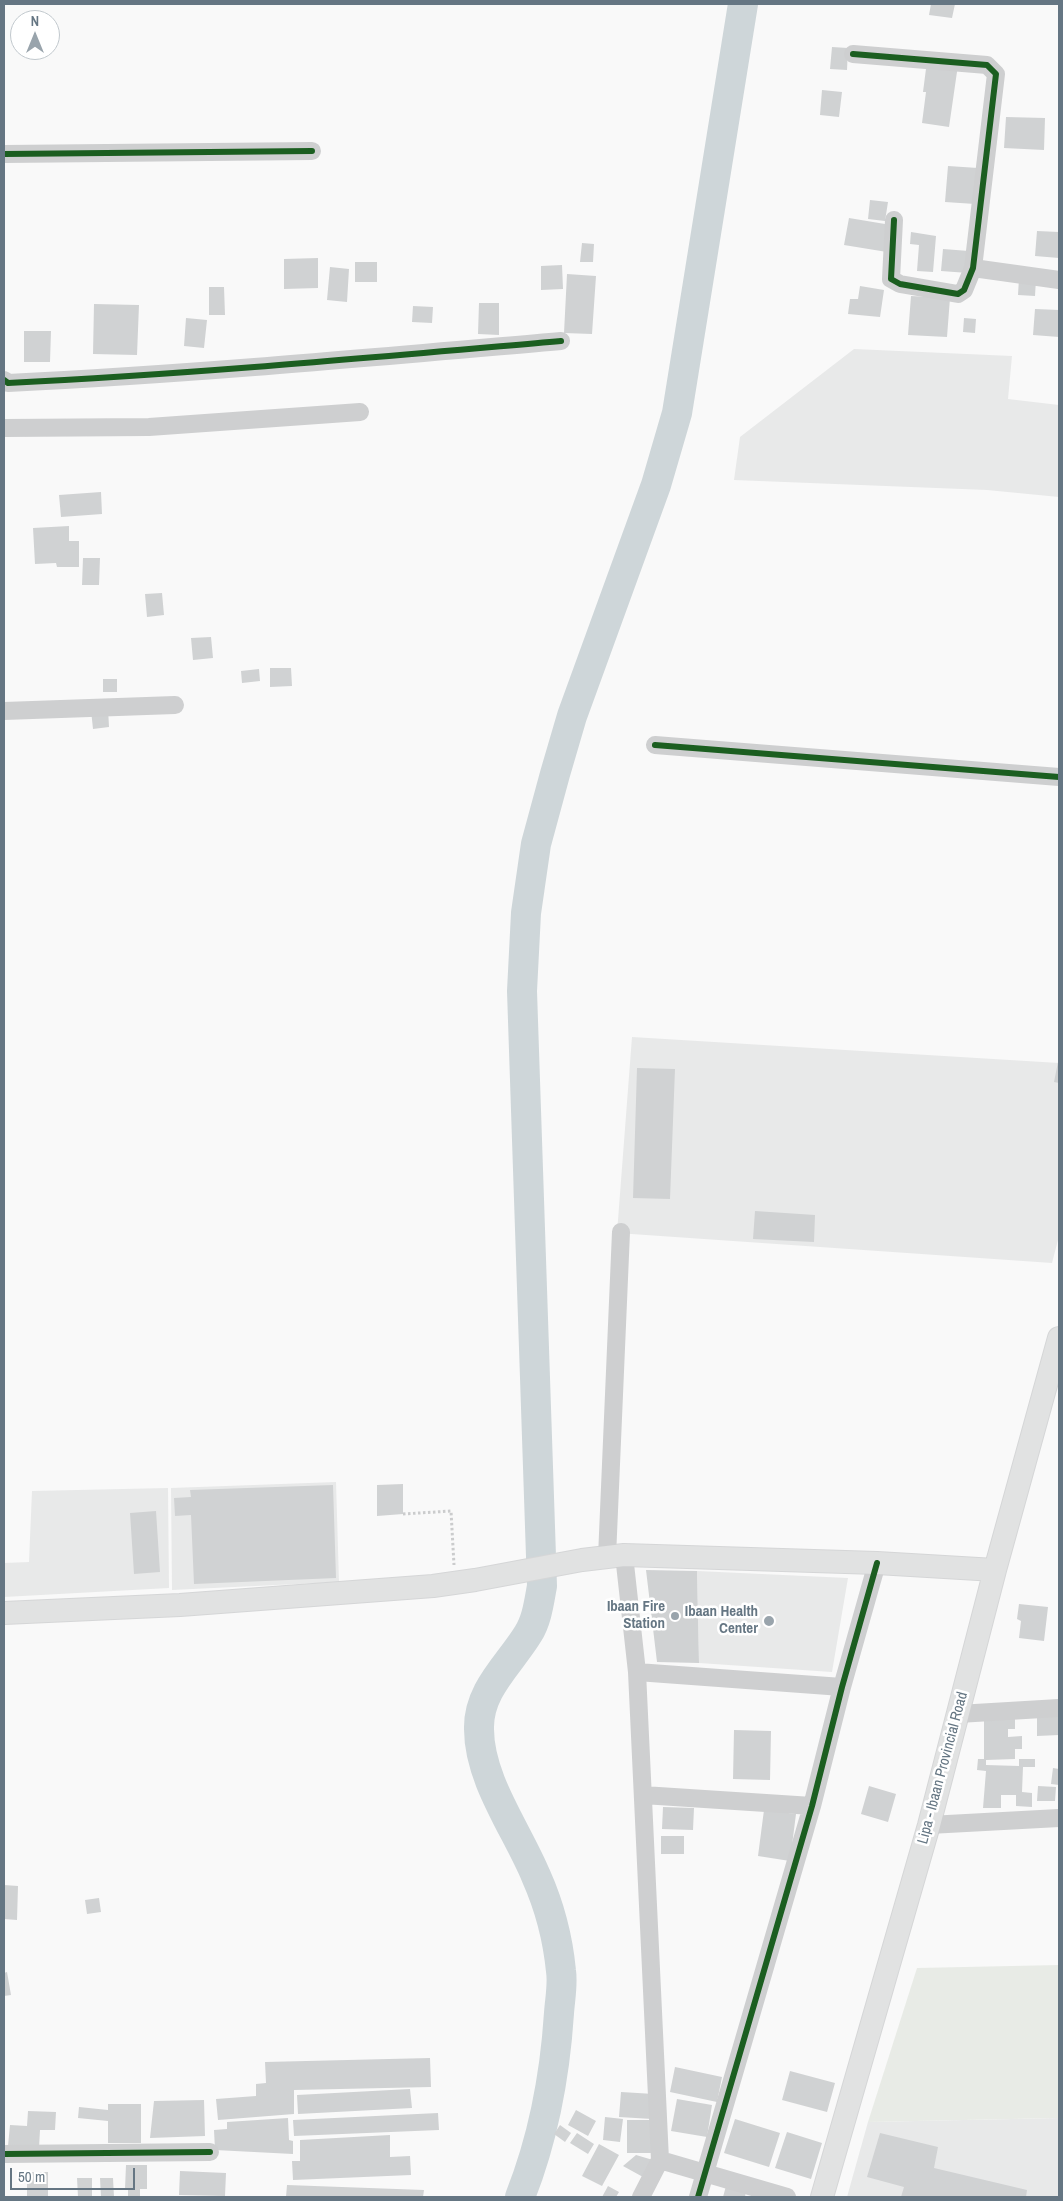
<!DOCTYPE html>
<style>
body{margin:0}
#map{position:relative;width:1063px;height:2201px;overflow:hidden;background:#f9f9f9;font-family:"Archivo Narrow",sans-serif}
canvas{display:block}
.frame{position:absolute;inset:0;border:5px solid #657683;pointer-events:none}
.north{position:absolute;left:10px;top:10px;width:50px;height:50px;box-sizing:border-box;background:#fff;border:1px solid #c1c8cd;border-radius:50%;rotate:0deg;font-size:14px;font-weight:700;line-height:20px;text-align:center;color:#657683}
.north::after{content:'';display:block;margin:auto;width:18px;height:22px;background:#99a4ac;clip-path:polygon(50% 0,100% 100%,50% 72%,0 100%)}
.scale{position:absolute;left:10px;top:2168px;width:125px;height:22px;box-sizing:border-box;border:2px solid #657683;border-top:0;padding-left:6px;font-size:15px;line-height:18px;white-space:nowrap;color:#657683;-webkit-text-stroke:4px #fff;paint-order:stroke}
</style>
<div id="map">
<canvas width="1063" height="2201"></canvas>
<div class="frame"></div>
<div class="north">N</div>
<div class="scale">50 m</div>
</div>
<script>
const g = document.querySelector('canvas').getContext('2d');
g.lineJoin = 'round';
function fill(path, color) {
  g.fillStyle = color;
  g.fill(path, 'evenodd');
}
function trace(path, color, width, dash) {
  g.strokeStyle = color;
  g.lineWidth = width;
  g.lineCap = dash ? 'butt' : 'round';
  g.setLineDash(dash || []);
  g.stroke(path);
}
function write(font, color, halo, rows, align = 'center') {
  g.font = font + ' "Archivo Narrow",sans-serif';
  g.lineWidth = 5;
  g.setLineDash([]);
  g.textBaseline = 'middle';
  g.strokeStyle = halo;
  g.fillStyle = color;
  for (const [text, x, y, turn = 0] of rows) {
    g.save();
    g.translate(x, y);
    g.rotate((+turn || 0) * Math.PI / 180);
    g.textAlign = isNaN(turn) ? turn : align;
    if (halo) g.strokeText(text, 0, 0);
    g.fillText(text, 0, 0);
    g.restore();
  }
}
fill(new Path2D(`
 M854 349 1012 356 1008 399 1059 405V497L987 490 734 480 740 437Z
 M632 1037 1059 1063V1236L1052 1263 617 1233Z
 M336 1482 339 1582 172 1590 171 1488Z
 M168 1488 169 1588 4 1597V1563L29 1562 32 1491Z
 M697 1571 848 1578 832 1672 699 1663Z
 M1059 2118V2197H847L868 2122Z`), '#e8e9e9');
fill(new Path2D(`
 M1059 1965V2118L868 2122 917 1968Z`), '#e8ebe6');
trace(new Path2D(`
 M520 2197C543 2139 555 2075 559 2013 560 1999 563 1984 561 1971 558 1940 549 1905 536 1876 517 1830 479 1780 479 1729 478 1690 509 1665 528 1634 537 1620 539 1602 542 1586L522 991 526 913 536 844 555 774 572 716 656 485 677 413 743 4`), '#ced6d9', 30);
fill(new Path2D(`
 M931 4H955L952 18 929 15Z
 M832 47 848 48 847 70 830 69Z
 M927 61 958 65 949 127 922 123 926 92H923Z
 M822 90 842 92 839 117 820 115Z
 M1006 117 1045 118 1044 150 1004 148Z
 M948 166 978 168 975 204 945 202Z
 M870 200 888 202 885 221 868 219Z
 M849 218 891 225 887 252 844 245Z
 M1037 231 1059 232V258L1035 256Z
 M911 232 936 236 933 272 917 271 919 245 910 244Z
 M582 243 594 244 593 262H580Z
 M943 249 969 251 968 273 941 271Z
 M318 258V288L284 289V259Z
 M355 262H377V282H355Z
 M562 265 563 289 541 290V266Z
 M330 267 349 269 347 302 327 300Z
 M567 274 596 276 592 334 564 333Z
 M1019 278 1036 279 1035 296 1018 295Z
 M860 286 884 290 880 317 848 314 850 299H858Z
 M209 287H224L225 315H209Z
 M911 296 950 298 947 337 908 335Z
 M479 303H499V335L478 334Z
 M94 304 139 305 137 355 93 354Z
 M413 306 433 307 432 323 412 322Z
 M1035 309 1059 310V337L1033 335Z
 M186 318 207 320 204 348 184 346Z
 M964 318 976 319 975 333 963 332Z
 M24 331H51L50 362H24Z
 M101 492 102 514 61 517 59 495Z
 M69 526V541H79V567H57L56 563 35 564 33 528Z
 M83 558H100L99 585H82Z
 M162 593 164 615 147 617 145 594Z
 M211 637 213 658 193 660 191 638Z
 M270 668H291L292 686 270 687Z
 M259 669 260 681 242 683 241 671Z
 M103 679H117V692H103Z
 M108 708 109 727 93 729 91 710Z
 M1058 1062H1059V1083L1054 1082Z
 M637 1068 675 1069 670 1199 633 1198Z
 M755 1211 815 1215 814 1242 753 1239Z
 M403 1484V1514L377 1516V1485Z
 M333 1485 336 1578 194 1584 191 1515 175 1516 174 1498 191 1497 190 1490Z
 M156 1511 160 1572 134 1574 130 1513Z
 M646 1570 697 1571 699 1663 657 1662Z
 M1019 1604 1048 1607 1044 1641 1019 1638 1021 1621 1017 1619Z
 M1059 1710V1735L1037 1736V1716Z
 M984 1716H1015V1729H1008V1737L1022 1736V1749H1015V1759L986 1760V1765L1019 1766V1759H1035V1767H1023L1022 1792 1032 1793V1807L1016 1806V1795H1001V1808H983L986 1771 977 1770 978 1759H984Z
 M734 1730 771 1731 770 1780 733 1779Z
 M1053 1768 1059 1769V1785L1051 1784Z
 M869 1786 896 1794 888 1822 861 1814Z
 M1038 1786 1056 1787 1055 1801H1037Z
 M663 1807 694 1808 693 1830 662 1829Z
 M764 1810 796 1814 790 1861 758 1856Z
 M661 1836H684V1854H661Z
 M4 1885 18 1886 17 1920 4 1919Z
 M99 1898 101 1912 87 1914 85 1900Z
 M7 1972 11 1995 4 1996V1973Z
 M430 2058 431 2087 294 2090V2114L218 2120 216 2099 256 2096V2084L266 2083 265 2062Z
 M675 2067 722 2077 717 2102 670 2092Z
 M790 2071 835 2083 827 2112 782 2100Z
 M410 2089 412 2108 298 2114 297 2095Z
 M621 2092 654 2094 652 2119 619 2117Z
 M677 2099 712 2105 707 2137 671 2131Z
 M204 2100 205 2136 150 2138 154 2101Z
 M108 2104H141V2143H108V2121L78 2118 79 2107 108 2110Z
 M576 2110 596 2121 588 2136 568 2125Z
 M28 2111 56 2112 55 2130H40L39 2148 8 2146 10 2125 27 2126Z
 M438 2113 439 2130 294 2136 293 2120Z
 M605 2117 623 2119 620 2142 603 2140Z
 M288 2118 289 2140 293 2141V2154L215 2150 214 2130 227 2129V2122Z
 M735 2119 780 2133 769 2167 724 2153Z
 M627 2120H652V2153H627Z
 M560 2125 571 2133 565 2142 554 2134Z
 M787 2132 822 2143 811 2179 775 2168Z
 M577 2133 594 2144 588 2154 570 2143Z
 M880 2133 938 2147 934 2168 1027 2190 1026 2197H901L904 2187 867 2177Z
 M390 2135V2157L410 2156 411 2175 293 2180 292 2161H300V2140Z
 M599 2144 619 2155 602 2186 582 2176Z
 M636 2155 653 2160 643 2177 623 2166Z
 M126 2165H147V2189H140V2197H128V2189H125Z
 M180 2171 226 2173 225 2196 179 2195Z
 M27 2172H48V2197H27Z
 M77 2178H92V2197H78Z
 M100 2178H113L114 2197H101Z
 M287 2185 424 2190 423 2197H286Z
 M608 2186 619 2192 616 2197H602Z
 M726 2186 746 2191 745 2197H723Z`), '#d0d2d3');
const major = new Path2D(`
 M4 1613 180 1605 433 1586 475 1580 582 1560 624 1555 877 1563 995 1570
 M822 2197 929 1825 995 1570 1059 1338`);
trace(major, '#d5d6d7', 24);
trace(new Path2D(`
 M403 1514 451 1511 454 1565`), '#cbcccd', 3, [2.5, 2.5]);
trace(new Path2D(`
 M853 54 987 65 996 74 973 268 964 290 958 294 900 284 891 279 894 220
 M4 154 312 151
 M973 268 1059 280
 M4 380 8 383C193 374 377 357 561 341
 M4 428 149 427 360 412
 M4 711 175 705
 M655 745 1059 777
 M624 1555 637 1672 660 2160 641 2197
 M607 1557 621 1232
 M637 1672 842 1687
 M958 1714 1059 1708
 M643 1795 812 1806
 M929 1825 1059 1818
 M4 2154 210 2152
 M660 2160 787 2197
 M698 2197 812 1806 842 1687 877 1563`), '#cecfd0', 18);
trace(major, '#e1e2e2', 22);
trace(new Path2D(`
 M853 54 987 65 996 74 973 268 964 290 958 294 900 284 891 279 894 220
 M4 154 312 151
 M4 380 8 383C193 374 377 357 561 341
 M655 745 1059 777
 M4 2154 210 2152
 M698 2197 812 1806 842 1687 877 1563`), '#1b5e20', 6);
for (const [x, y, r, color] of [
 [675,1616,5,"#99a4ac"],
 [769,1621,6,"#99a4ac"]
]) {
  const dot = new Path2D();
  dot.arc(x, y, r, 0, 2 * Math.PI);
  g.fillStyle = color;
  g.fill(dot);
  trace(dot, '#fff', 2);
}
write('bold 15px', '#657683', '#fff', [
 ["Ibaan Fire",665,1607],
 ["Station",665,1624],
 ["Ibaan Health",758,1612],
 ["Center",758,1629]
], 'right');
write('15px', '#657683', '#fff', [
 ["Lipa - Ibaan Provincial Road",943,1768,-75]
]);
</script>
